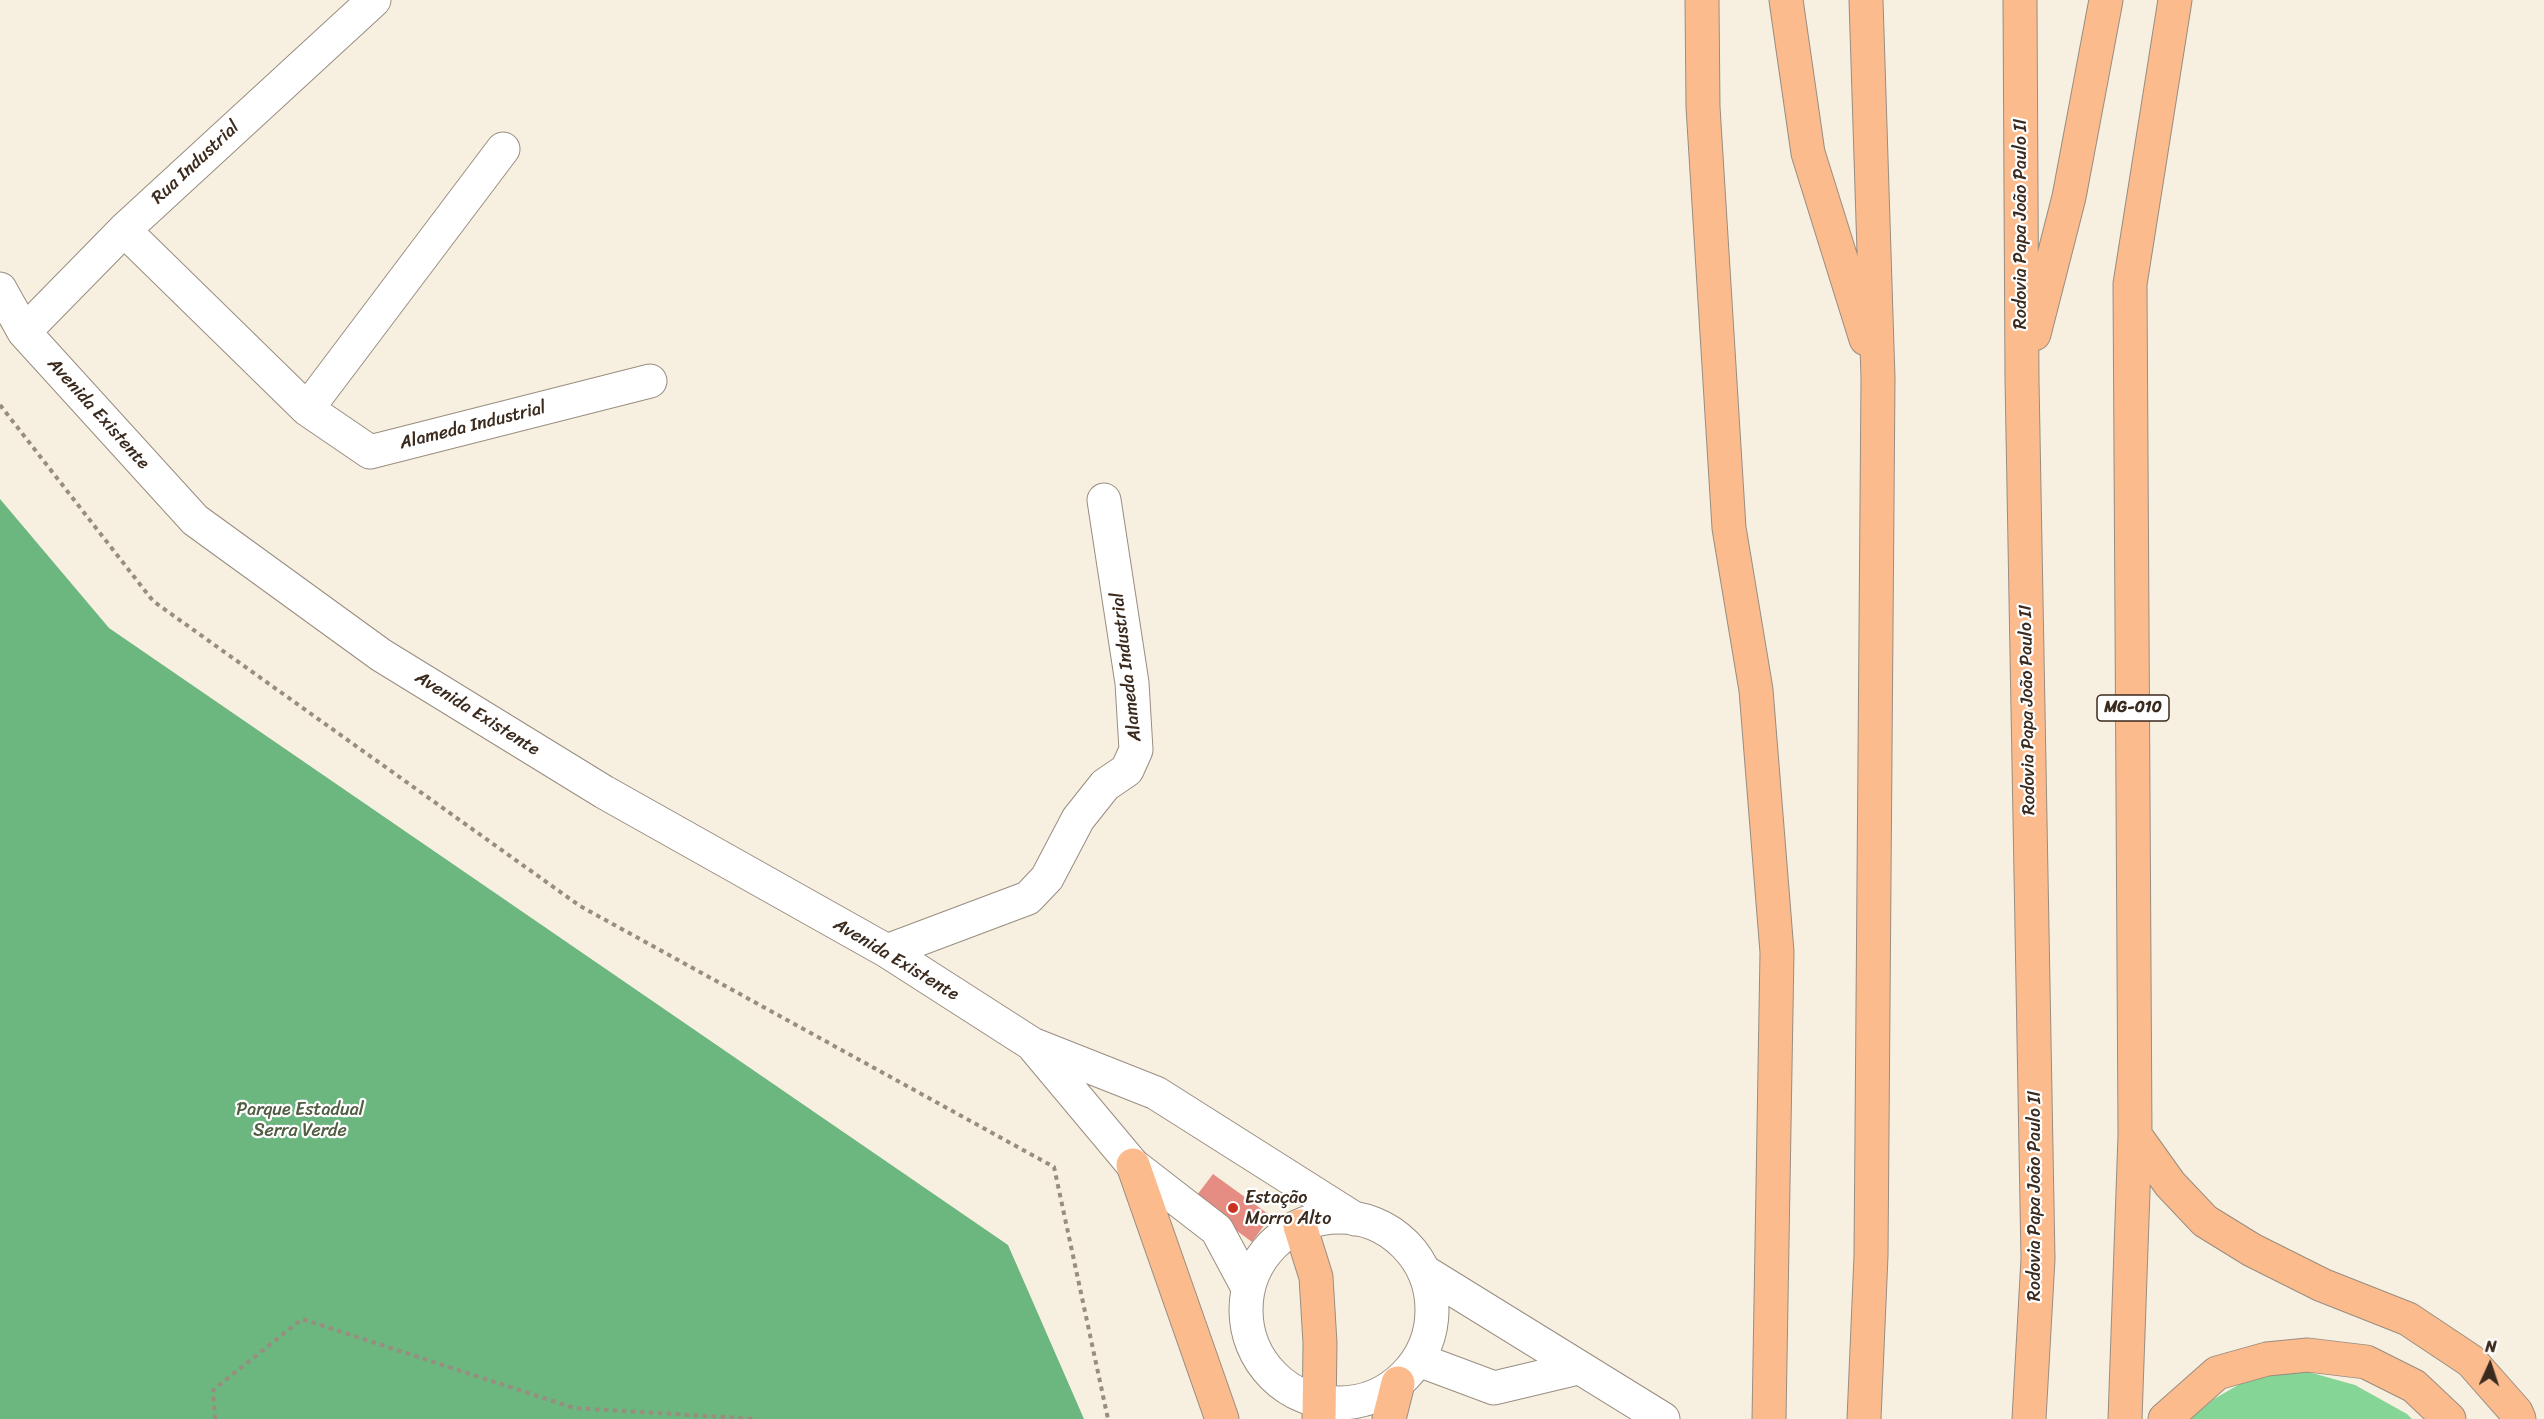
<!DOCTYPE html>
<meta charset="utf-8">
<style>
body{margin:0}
#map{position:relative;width:2544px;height:1419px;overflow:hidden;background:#f7f0e1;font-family:Sriracha,sans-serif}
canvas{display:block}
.north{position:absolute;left:2460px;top:1335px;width:60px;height:60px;-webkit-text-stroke:4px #fff;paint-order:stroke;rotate:3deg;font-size:16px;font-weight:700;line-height:24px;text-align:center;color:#3b2a1e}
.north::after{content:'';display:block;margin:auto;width:21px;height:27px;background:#3b2a1e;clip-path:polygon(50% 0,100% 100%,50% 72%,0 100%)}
</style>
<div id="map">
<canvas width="2544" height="1419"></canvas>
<div class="north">N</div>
</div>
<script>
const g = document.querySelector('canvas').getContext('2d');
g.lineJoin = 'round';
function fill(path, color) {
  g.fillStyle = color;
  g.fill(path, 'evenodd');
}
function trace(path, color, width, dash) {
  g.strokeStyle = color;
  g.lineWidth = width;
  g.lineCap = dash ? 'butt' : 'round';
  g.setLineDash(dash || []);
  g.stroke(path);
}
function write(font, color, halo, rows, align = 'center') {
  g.font = font + ' Sriracha,sans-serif';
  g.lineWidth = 4.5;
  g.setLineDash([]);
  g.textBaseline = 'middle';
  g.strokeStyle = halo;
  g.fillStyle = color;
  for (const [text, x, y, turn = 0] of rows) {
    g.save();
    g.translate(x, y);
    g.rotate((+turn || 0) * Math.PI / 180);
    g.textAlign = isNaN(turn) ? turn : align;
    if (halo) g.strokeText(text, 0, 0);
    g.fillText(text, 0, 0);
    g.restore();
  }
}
fill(new Path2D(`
 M2305 1371 2355 1385 2407 1414 2412 1419H2190L2214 1399 2252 1377Z`), '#85d596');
fill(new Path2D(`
 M0 499 109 628 1008 1245 1084 1419H0Z`), '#6cb67f');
fill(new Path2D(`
 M1213 1174 1271 1216 1252 1242 1194 1199Z`), '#e58d83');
const minor = new Path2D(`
 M124 230 307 409 370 452 650 381
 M0 289 24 332 195 520 381 655 604 792 887 951 1032 1044 1156 1093 1355 1219
 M24 332 124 230 374 0
 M307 409 503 149
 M887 951 1028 898 1047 878 1078 819 1105 785 1127 770 1136 750 1132 683 1104 500
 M1035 1048 1133 1165 1217 1230 1248 1288
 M1246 1310a93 93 0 1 1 186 0a93 93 0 1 1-186 0Z
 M1425 1272 1663 1419
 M1419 1360 1494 1388 1578 1368`);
const major = new Path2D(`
 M1702 0 1703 107 1729 528 1756 690 1777 952 1769 1419
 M2135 1135 2170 1184 2205 1221 2252 1250 2322 1285 2408 1319 2471 1361 2516 1412 2519 1419
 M1133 1165 1222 1419
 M1300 1226 1316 1277 1320 1343 1319 1419
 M1389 1419 1398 1383
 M2125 1419 2135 1135 2130 284 2175 0
 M2165 1419 2217 1373 2267 1359 2308 1355 2366 1362 2414 1386 2449 1419`);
const highway = new Path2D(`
 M1786 0 1808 153 1866 339
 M2020 0 2022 379 2038 1259 2029 1419
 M2034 334 2069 197 2106 0
 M1864 1419 1871 1256 1878 378 1866 0`);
trace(minor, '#998d80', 35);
trace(major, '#998d80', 35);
trace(highway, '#998d80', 35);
trace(new Path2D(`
 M0 405 153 601 580 906 1054 1167 1108 1419
 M215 1419 213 1390 302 1319 574 1408 757 1419`), '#998d80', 4, [4.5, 4.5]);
trace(minor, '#fff', 33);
trace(major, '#fbbb8d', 33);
trace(highway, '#fbbb8d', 33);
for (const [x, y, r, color] of [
 [1233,1208,6,"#c8321e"]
]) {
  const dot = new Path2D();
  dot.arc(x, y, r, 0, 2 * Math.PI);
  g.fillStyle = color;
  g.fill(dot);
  trace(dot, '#fff', 2);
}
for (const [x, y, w] of [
 [2133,708,72]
]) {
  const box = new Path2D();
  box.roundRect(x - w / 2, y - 13, w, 26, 4.5);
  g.fillStyle = '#fff';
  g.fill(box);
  trace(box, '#3b2a1e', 1.5);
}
write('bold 16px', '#3b2a1e', null, [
 ["MG-010",2133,708]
]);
write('18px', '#3b2a1e', '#fff', [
 ["Rua Industrial",196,163,-43],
 ["Rodovia Papa João Paulo II",2021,224,-90],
 ["Avenida Existente",98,414,48],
 ["Alameda Industrial",473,426,-14],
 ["Alameda Industrial",1127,667,-97],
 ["Rodovia Papa João Paulo II",2028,710,-91],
 ["Avenida Existente",477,714,32],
 ["Avenida Existente",896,960,31],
 ["Rodovia Papa João Paulo II",2035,1196,-90]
]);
write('18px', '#515d42', '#fff', [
 ["Parque Estadual",300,1110],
 ["Serra Verde",300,1131]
]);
write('18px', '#3b2a1e', '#fff', [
 ["Estação",1245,1198],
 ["Morro Alto",1245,1219]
], 'left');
</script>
